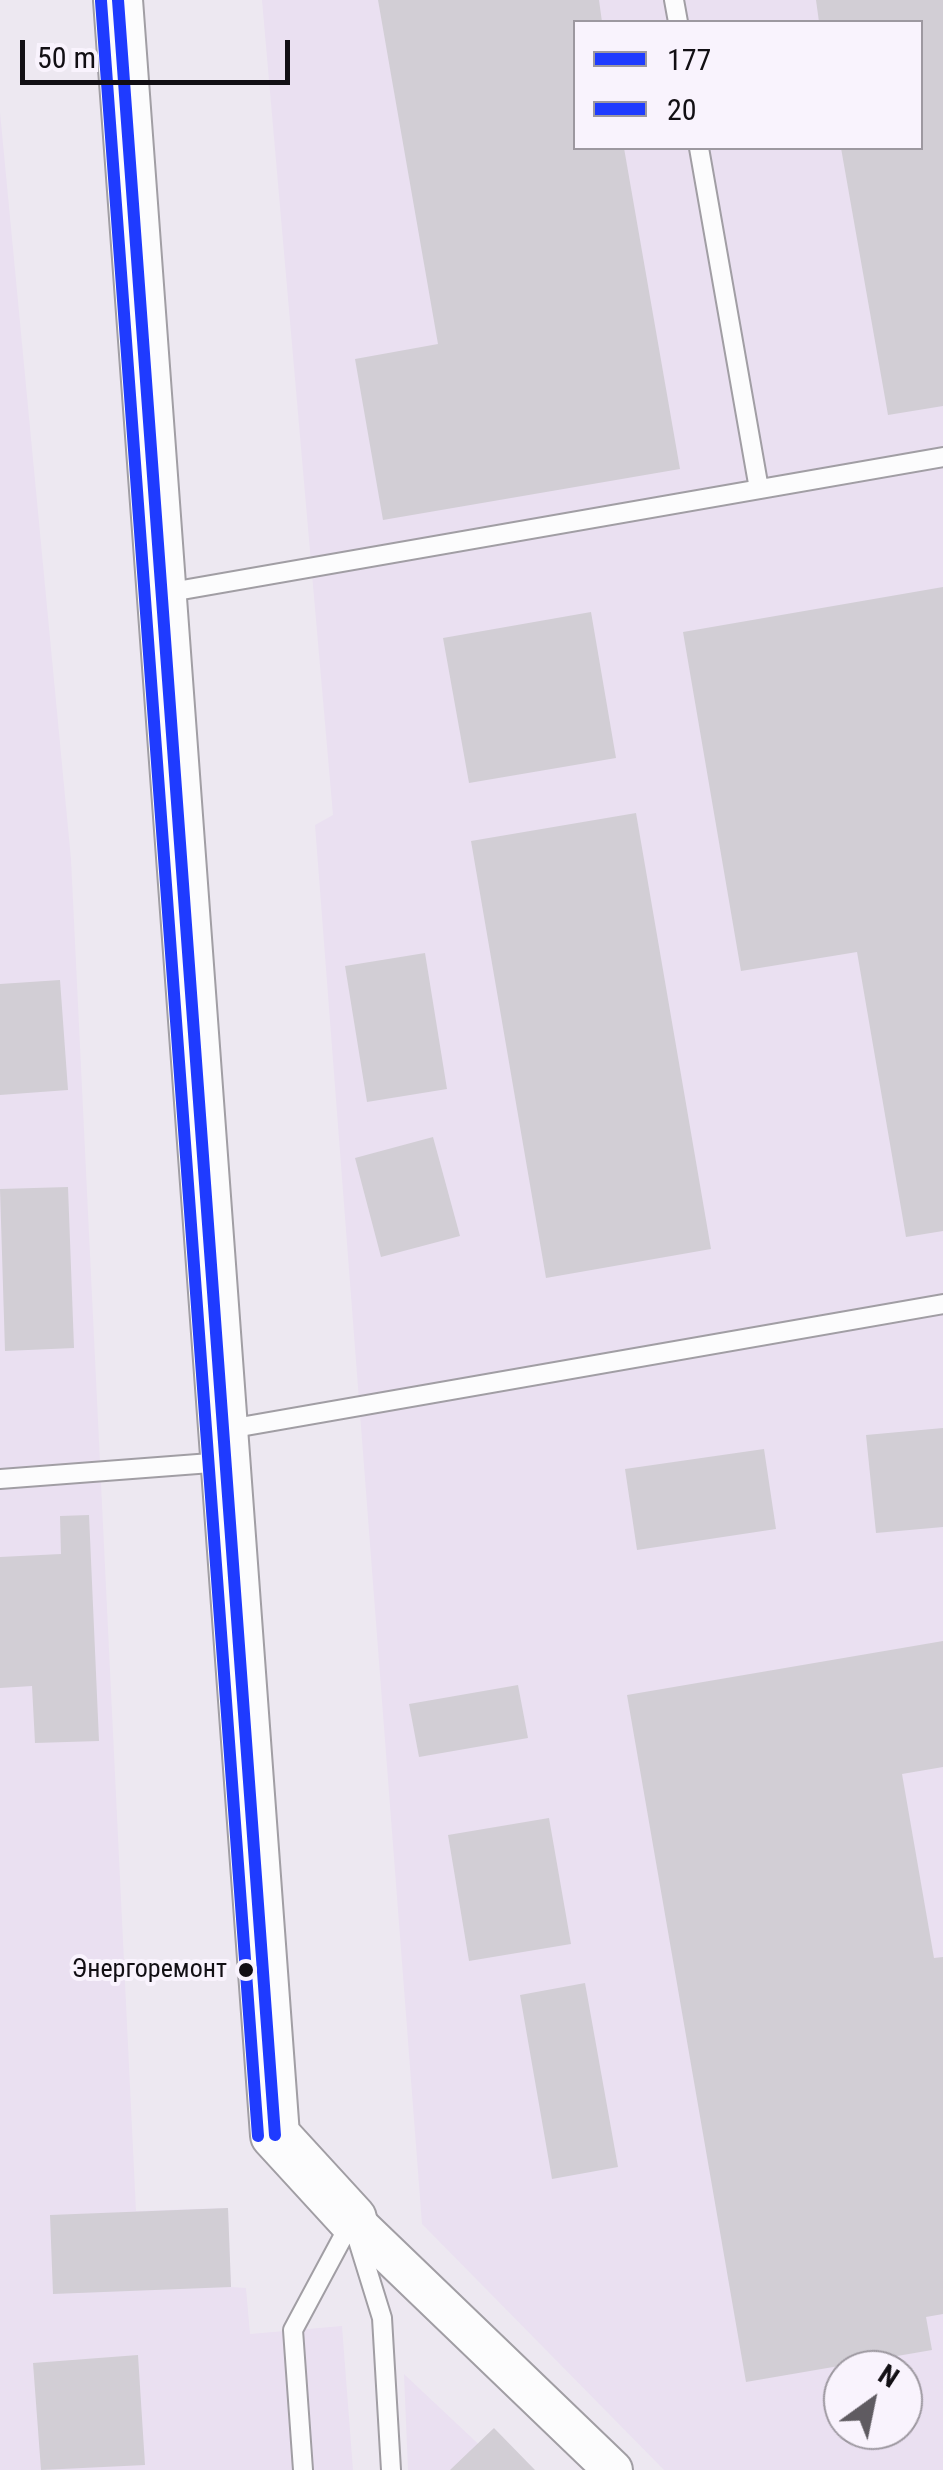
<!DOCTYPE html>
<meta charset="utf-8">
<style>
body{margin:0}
#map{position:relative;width:943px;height:2470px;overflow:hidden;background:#ede8f1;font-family:"Roboto Condensed",sans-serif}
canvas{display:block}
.legend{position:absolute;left:573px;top:20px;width:350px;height:130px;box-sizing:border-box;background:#f9f3fd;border:2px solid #9d98a0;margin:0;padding:12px 18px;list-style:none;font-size:30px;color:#120f14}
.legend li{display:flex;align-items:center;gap:20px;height:50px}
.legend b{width:50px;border:2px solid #9d98a0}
.north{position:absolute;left:823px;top:2350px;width:100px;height:100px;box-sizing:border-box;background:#f9f3fd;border:2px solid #9d98a0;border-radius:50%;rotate:33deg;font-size:28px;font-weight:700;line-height:40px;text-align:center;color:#120f14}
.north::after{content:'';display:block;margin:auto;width:35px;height:45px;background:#5f5b61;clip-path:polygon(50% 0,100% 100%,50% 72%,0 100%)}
.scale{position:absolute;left:20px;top:40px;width:270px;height:45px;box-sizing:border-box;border:5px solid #120f14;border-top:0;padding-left:12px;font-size:30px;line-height:35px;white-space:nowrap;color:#120f14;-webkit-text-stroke:8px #f9f3fd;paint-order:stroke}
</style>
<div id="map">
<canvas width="943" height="2470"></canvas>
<ul class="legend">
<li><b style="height:12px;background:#1f3bff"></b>177</li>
<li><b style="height:12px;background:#1f3bff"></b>20</li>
</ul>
<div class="north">N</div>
<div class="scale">50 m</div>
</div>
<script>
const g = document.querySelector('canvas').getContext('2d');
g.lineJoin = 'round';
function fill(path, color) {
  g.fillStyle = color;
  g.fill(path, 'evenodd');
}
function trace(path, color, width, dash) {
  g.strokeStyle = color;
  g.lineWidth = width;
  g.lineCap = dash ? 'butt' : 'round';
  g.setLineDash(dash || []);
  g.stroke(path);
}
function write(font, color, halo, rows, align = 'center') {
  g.font = font + ' "Roboto Condensed",sans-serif';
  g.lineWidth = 8;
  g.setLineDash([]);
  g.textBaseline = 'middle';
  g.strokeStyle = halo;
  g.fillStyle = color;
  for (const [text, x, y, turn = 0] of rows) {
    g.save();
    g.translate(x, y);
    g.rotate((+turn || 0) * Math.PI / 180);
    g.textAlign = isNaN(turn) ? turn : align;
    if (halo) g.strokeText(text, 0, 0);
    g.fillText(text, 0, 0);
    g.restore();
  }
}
fill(new Path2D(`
 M262 0H943V2470H664L422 2224 315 825 333 815ZM576 22H920V148H576ZM843 2370H903V2430H843Z
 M0 112 71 859 136 2211 228 2208 231 2287 246 2288 250 2334 342 2326 353 2470H0Z
 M404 2374 506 2470H408Z`), '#eae0f1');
fill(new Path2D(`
 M378 0H599L602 22H576V148H624L680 469 383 520 355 359 438 344Z
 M816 0H943V406L888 415 841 148H920V22H819Z
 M943 587V1231L906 1237 857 952 741 971 683 632Z
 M591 612 616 758 469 783 443 638Z
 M636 813 711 1249 546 1278 471 841Z
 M425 953 447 1089 367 1102 345 966Z
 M60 980 68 1090 0 1095V984Z
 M433 1137 460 1236 381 1257 355 1158Z
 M68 1187 74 1348 5 1351 0 1189Z
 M943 1428V1527L876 1533 866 1435Z
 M764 1449 776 1529 637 1550 625 1469Z
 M89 1515 99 1741 35 1743 32 1686 0 1688V1557L61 1554 60 1516Z
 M943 1641V1767L902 1774 934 1958 943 1957V2314L926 2317 932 2350 746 2382 627 1695Z
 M518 1685 528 1738 419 1757 409 1704Z
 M549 1818 571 1944 469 1961 448 1835Z
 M585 1983 618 2167 552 2179 520 1995Z
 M228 2208 231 2287 53 2294 50 2215Z
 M138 2355 145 2465 41 2470 33 2363Z
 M494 2428 535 2470H450Z`), '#d2ced5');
const service = new Path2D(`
 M674 0 678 22
 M699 148 759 489
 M165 593 943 457
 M223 1430 943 1304
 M0 1479 224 1462
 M356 2234 382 2318 391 2470
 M303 2470 293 2330 352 2220`);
const minor = new Path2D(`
 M352 2219 613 2470`);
const tertiary = new Path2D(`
 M118 0 275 2135 352 2219`);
trace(service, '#a19ea4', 22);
trace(minor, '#a19ea4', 42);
trace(tertiary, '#a19ea4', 52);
trace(service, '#fcfcfd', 18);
trace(minor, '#fcfcfd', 38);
trace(tertiary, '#fcfcfd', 48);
trace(new Path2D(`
 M118 0 275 2135`), '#1f3bff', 12);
trace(new Path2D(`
 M101 1 258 2136`), '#1f3bff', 12);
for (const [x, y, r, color] of [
 [246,1970,9,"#120f14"]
]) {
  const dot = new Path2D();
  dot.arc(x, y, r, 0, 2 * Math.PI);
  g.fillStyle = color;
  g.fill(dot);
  trace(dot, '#f9f3fd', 4);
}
write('26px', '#120f14', '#f9f3fd', [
 ["Энергоремонт",227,1970]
], 'right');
</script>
